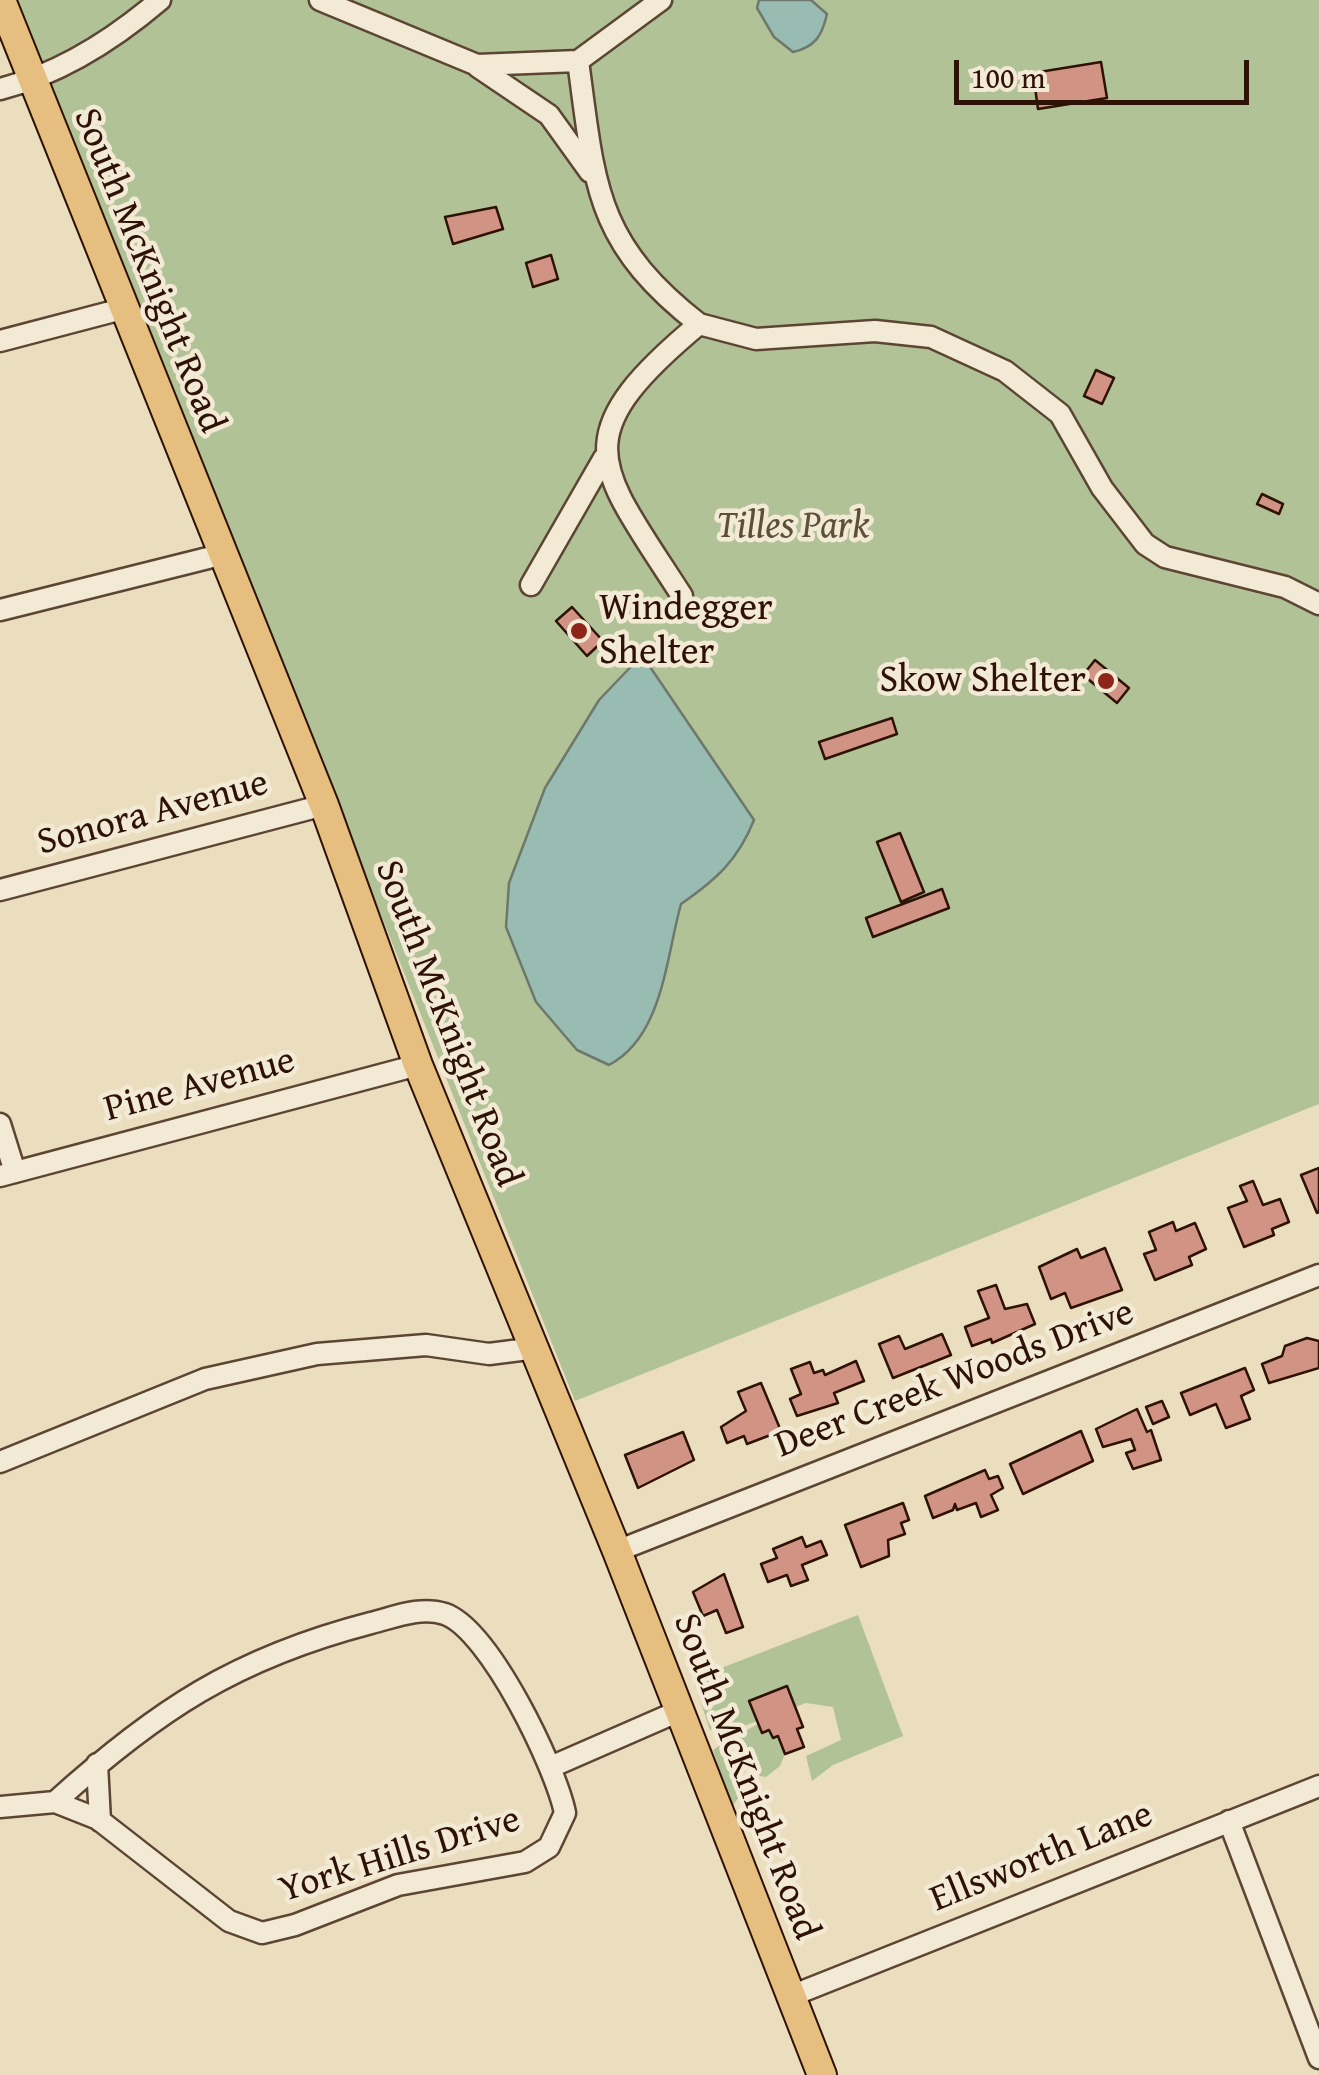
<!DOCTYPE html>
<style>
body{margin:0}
#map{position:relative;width:1319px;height:2075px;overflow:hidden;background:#ebdebf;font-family:"Gentium Book Plus",serif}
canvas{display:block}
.scale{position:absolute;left:954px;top:60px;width:295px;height:45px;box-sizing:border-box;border:5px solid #2e1205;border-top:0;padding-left:12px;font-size:30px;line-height:35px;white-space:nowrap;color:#2e1205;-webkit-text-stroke:8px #f2ead5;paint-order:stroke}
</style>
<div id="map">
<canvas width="1319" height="2075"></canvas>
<div class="scale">100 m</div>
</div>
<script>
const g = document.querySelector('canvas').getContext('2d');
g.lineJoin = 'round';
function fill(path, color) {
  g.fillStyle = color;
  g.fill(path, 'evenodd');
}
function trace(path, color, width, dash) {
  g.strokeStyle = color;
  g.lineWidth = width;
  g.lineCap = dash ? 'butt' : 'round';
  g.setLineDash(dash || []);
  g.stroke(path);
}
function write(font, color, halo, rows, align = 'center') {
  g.font = font + ' "Gentium Book Plus",serif';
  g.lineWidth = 9;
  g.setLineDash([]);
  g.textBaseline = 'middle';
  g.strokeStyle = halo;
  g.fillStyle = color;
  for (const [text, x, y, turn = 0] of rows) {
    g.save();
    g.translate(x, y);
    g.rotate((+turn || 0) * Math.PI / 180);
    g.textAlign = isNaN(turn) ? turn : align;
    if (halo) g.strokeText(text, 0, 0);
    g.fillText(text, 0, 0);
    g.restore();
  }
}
fill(new Path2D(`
 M7 0H1319V1104L575 1401 292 692Z
 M858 1615 903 1736 833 1765 812 1781 806 1756 841 1740 833 1707 806 1703 733 1730H710L693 1679Z
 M758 1724 762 1733 769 1730 773 1738 778 1736 785 1754 780 1766 766 1777 760 1776 738 1735Z
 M722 1744 733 1755 745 1788 732 1807 713 1750Z`), '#b1c297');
const water = new Path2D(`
 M759 0H811L827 14C822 36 815 47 793 52L774 37 757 8Z
 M642 655 754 820C738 860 717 879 681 904 666 957 663 1037 609 1065L577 1050 536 1002 506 927 509 883 545 788 599 700Z`);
fill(water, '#98bcb1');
trace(water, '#6e786c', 2.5);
const building = new Path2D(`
 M1101 62 1107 98 1038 109 1033 73Z
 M496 207 503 229 453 244 445 217Z
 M551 255 558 279 533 287 526 263Z
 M1096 370 1114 378 1102 404 1084 396Z
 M1262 494 1283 504 1279 514 1257 504Z
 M572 607 603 641 587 656 556 621Z
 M1095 660 1129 688 1117 703 1083 675Z
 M892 718 897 734 825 759 819 742Z
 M900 833 924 892 901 902 877 842Z
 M942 889 949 908 873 937 866 918Z
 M1319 1168V1212L1317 1213 1301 1175Z
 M1253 1181 1263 1205 1280 1199 1289 1222 1272 1229 1274 1235 1244 1247 1228 1208 1247 1201 1240 1186Z
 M1173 1222 1176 1231 1195 1223 1206 1249 1189 1257 1192 1265 1155 1280 1144 1254 1156 1250 1149 1232Z
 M1105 1248 1122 1290 1071 1308 1065 1293 1051 1299 1039 1267 1077 1249 1081 1258Z
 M996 1285 1005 1309 1027 1304 1035 1324 992 1343 991 1339 972 1346 965 1327 989 1318 978 1291Z
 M942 1334 951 1355 893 1378 879 1344 899 1336 905 1349Z
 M1307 1338 1319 1341V1368L1269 1383 1262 1364 1282 1356 1285 1346Z
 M856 1361 864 1381 834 1393 838 1403 797 1416 790 1399 801 1394 791 1369 810 1362 814 1373 823 1370 825 1375Z
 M1245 1368 1254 1390 1241 1396 1250 1419 1226 1428 1216 1404 1190 1415 1181 1393Z
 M761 1383 781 1431 747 1444 744 1436 727 1443 721 1427 746 1411 738 1392Z
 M1162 1401 1169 1417 1153 1424 1146 1407Z
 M1137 1409 1147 1432 1151 1430 1161 1460 1133 1469 1126 1453 1135 1450 1131 1439 1103 1447 1096 1429Z
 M1081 1431 1093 1461 1023 1494 1010 1464Z
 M683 1432 694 1460 638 1488 625 1455Z
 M985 1470 989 1479 998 1476 1003 1488 991 1495 998 1510 981 1517 976 1503 957 1510 955 1504 953 1510 933 1518 925 1496Z
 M903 1503 909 1520 901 1523 905 1534 888 1540 889 1556 861 1567 845 1525Z
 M802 1537 806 1547 821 1541 827 1555 802 1565 808 1580 791 1586 787 1575 768 1582 761 1564 777 1558 773 1549Z
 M724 1574 743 1627 726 1633 717 1610 703 1616 693 1592Z
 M787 1686 803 1727 797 1729 804 1747 785 1754 778 1736 773 1738 769 1730 762 1733 749 1701Z`);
fill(building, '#d09384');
trace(building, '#2e1205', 2.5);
const minor = new Path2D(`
 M320 0 477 65 578 61 661 0
 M578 61C595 185 594 242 699 324 561 439 598 465 682 596
 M478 67 549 115 590 172
 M0 89C60 74 113 40 160 0
 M699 324 756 339 875 331 931 337 1005 371 1060 414 1102 488 1145 544 1165 557 1285 587 1319 604
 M0 341 122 309
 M531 585 604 458
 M0 610 220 555
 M0 890 324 805
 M0 1124 15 1172
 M0 1176 418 1065
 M0 1462 205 1379 317 1354 426 1345 489 1354 536 1348
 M617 1551 1319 1275
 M97 1764 100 1821
 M553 1766 679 1711
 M0 1807 55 1802 98 1819 229 1921 262 1933 295 1925 398 1885 525 1862 549 1847 565 1813C556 1768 490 1630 445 1614 420 1606 395 1617 371 1623 236 1658 157 1710 55 1802
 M1229 1821 1319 2058
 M791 1996 1319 1786`);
const major = new Path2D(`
 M1 0 324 805 418 1065 617 1551 822 2075`);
trace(minor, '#5d4534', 25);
trace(major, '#2e1205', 32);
trace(minor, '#f2ead5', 20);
trace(major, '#e6bf80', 28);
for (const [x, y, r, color] of [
 [579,631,10,"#8f2418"],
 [1106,681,10,"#8f2418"]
]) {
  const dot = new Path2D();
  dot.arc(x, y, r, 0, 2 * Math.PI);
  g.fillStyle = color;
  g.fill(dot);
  trace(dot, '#f2ead5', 4);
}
write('38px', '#2e1205', '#f2ead5', [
 ["South McKnight Road",148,271,68],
 ["Sonora Avenue",153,814,-15],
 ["South McKnight Road",447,1024,69],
 ["Pine Avenue",200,1086,-15],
 ["Deer Creek Woods Drive",955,1380,-21],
 ["South McKnight Road",745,1777,69],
 ["York Hills Drive",400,1856,-17],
 ["Ellsworth Lane",1042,1858,-22]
]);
write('italic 38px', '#5c5038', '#f2ead5', [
 ["Tilles Park",793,527]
]);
write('38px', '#2e1205', '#f2ead5', [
 ["Windegger",599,609],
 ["Shelter",599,653],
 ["Skow Shelter",1086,681,"right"]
], 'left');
</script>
